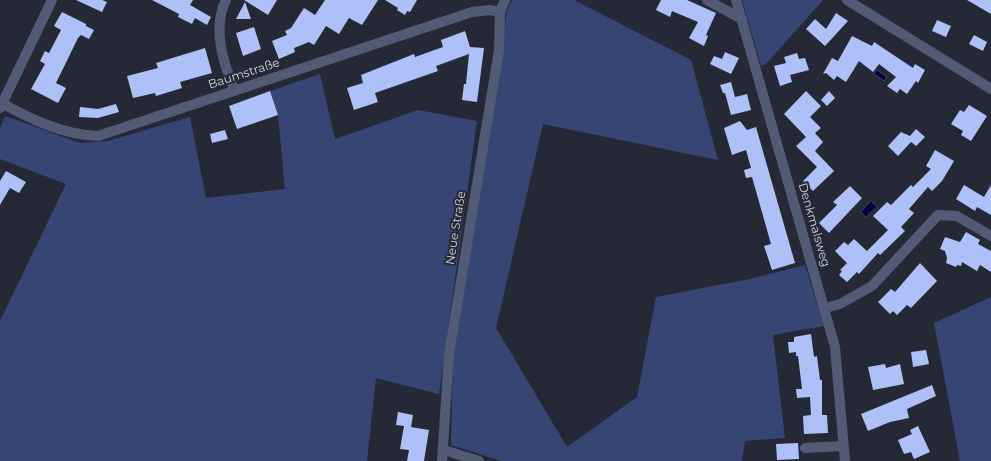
<!DOCTYPE html>
<meta charset="utf-8">
<style>
body{margin:0}
canvas{display:block;background:#242935}
</style>
<canvas width="991" height="461"></canvas>
<script>
const g = document.querySelector('canvas').getContext('2d');
g.lineJoin = 'round';
function fill(path, color) {
  g.fillStyle = color;
  g.fill(path, 'evenodd');
}
function trace(path, color, width, dash) {
  g.strokeStyle = color;
  g.lineWidth = width;
  g.lineCap = dash ? 'butt' : 'round';
  g.setLineDash(dash || []);
  g.stroke(path);
}
function write(font, color, halo, rows, align = 'center') {
  g.font = font + ' Montserrat,sans-serif';
  g.lineWidth = 4;
  g.setLineDash([]);
  g.textBaseline = 'middle';
  g.strokeStyle = halo;
  g.fillStyle = color;
  for (const [text, x, y, turn = 0] of rows) {
    g.save();
    g.translate(x, y);
    g.rotate((+turn || 0) * Math.PI / 180);
    g.textAlign = isNaN(turn) ? turn : align;
    if (halo) g.strokeText(text, 0, 0);
    g.fillText(text, 0, 0);
    g.restore();
  }
}
fill(new Path2D(`
 M512 0H574L691 60 718 160 543 124 496 328 567 447 637 397 656 297 750 279 805 265 824 326 773 335 785 438 745 441 742 461H501L451 445 453 358 507 10Z
 M742 0H823L766 64 761 66Z
 M320 74 335 139 418 110 477 121 439 394 376 378 367 461H0V321L66 184 0 159V128L5 116 80 143 108 141 190 117 206 198 285 189 278 115 270 91Z
 M991 297V461H960L934 323Z`), '#374575');
const water = new Path2D(`
 M877 70 887 77 884 81 874 74Z
 M871 201 877 207 866 217 861 212Z`);
fill(water, '#04023a');
trace(water, '#42416b', 1);
fill(new Path2D(`
 M76 0H102L107 2 102 12Z
 M152 0H193L190 5 211 17 207 25 195 18 192 24 178 17 179 14Z
 M244 0H277L268 15Z
 M325 0H378L362 25 349 18 339 34 326 26 314 45 309 42 294 48 295 52 279 59 272 41 287 35 285 31 291 28 304 8 315 15Z
 M385 0H417L410 12 407 11 405 15 397 10 398 8Z
 M661 0H687L716 13 706 35 708 36 704 46 689 38 698 22 672 11 670 17 656 10Z
 M967 0H991V14Z
 M245 2 251 19H236Z
 M62 12 86 24V26L94 30 89 39 81 35 78 38 56 83 66 88 58 103 31 89 45 64 40 61 45 51 49 53 61 30 54 26Z
 M836 13 848 21 825 46 806 29 815 19 826 29Z
 M937 20 951 26 946 37 932 31Z
 M254 27 261 49 243 56 236 33Z
 M465 31 470 47 484 48 477 102 462 100 464 84H466L469 54 436 66 438 71 375 93 378 102 354 110 347 88 363 83 361 75 414 54 415 57 443 47 441 40Z
 M974 35 987 42 983 51 969 44Z
 M852 36 872 46 874 42 913 68 915 64 925 70 918 83 916 81 907 94 900 89 897 93 887 86 896 77 879 64 873 72 859 61 846 82 837 76 834 80 826 73 823 74 832 58 838 61Z
 M205 48 212 73 180 82 182 88 156 96 155 93 133 98 127 76 158 68 156 63Z
 M725 52 739 58 731 74 710 64 714 56 722 59Z
 M797 53 799 59 805 58 809 70 790 75 792 82 780 86 774 66 786 63 784 57Z
 M731 82 735 97 747 94 751 110 731 115 725 93H723L720 85Z
 M270 91 278 115 237 129 229 106Z
 M806 91 821 106 810 117 821 128 815 133 823 142 815 151 834 171 813 191 803 181 817 167 796 146 806 137 784 114Z
 M829 91 835 98 827 106 821 100Z
 M116 104 119 112 98 118 79 117 80 107 98 109Z
 M969 105 987 116 971 141 961 135 963 131 951 124 960 110 964 112Z
 M740 121 747 130 756 127 795 263 772 270 764 246 771 244 752 177 746 178 744 170 751 168 746 150 732 155 724 128Z
 M916 129 925 137 916 146 911 142 898 156 888 146 901 132 910 136Z
 M225 130 228 139 212 143 210 134Z
 M935 150 954 161 942 181 932 191 928 187 909 209 914 213 901 227 905 231 880 255 878 253 859 274 857 272 847 282 839 275 842 271 840 270 847 263 835 251 844 242 848 245 854 239 867 251 888 230 873 216 887 202 891 205 911 185 913 187 931 169 926 166Z
 M6 171 26 182 19 193 10 188 0 205V181Z
 M964 185 984 197 991 185V215L977 207 975 211 956 199Z
 M850 186 862 198 829 233 819 223 837 205 833 202Z
 M966 232 980 240 978 244 991 251V272L980 265 977 271 962 262 961 266 957 265 956 267 946 263 947 258 945 251 940 249 945 237 960 242Z
 M920 263 937 281 911 308 907 305 897 315 893 311 890 314 878 302 891 289 895 292Z
 M811 334 814 357 817 356 820 380H822V415H827L828 433 804 434 803 416 811 415 810 397 797 398 796 389H802L798 356H796V352L789 353 788 342H794V337Z
 M926 350 929 364 913 367 911 352Z
 M885 364 886 368 900 364 904 384 873 390 868 367Z
 M932 385 936 396 907 409 909 418 890 422 868 431 861 414Z
 M398 412 413 415 411 427 429 430 424 461H407L409 450 400 449 404 426 396 425Z
 M918 426 930 452 914 459 911 452 904 454 898 440 912 434 910 430Z
 M798 443 799 459 777 460 776 444Z`), '#adc0f7');
trace(new Path2D(`
 M226 0C212 28 223 63 235 91
 M707 0 742 19
 M736 0 835 347 845 461
 M847 0 991 89
 M0 102C30 119 64 135 98 136L472 12 490 10 500 12
 M0 108 52 0
 M825 308 840 304 872 286 938 215 957 216 991 236
 M805 448 843 446
 M444 450 479 461
 M442 461 449 354 499 50 500 12 505 0`), '#525b76', 10);
write('12px', '#d1d4dd', '#242935', [
 ["Baumstraße",244,74,-18],
 ["Denkmalsweg",814,225,74],
 ["Neue Straße",456,228,-81]
]);
</script>
